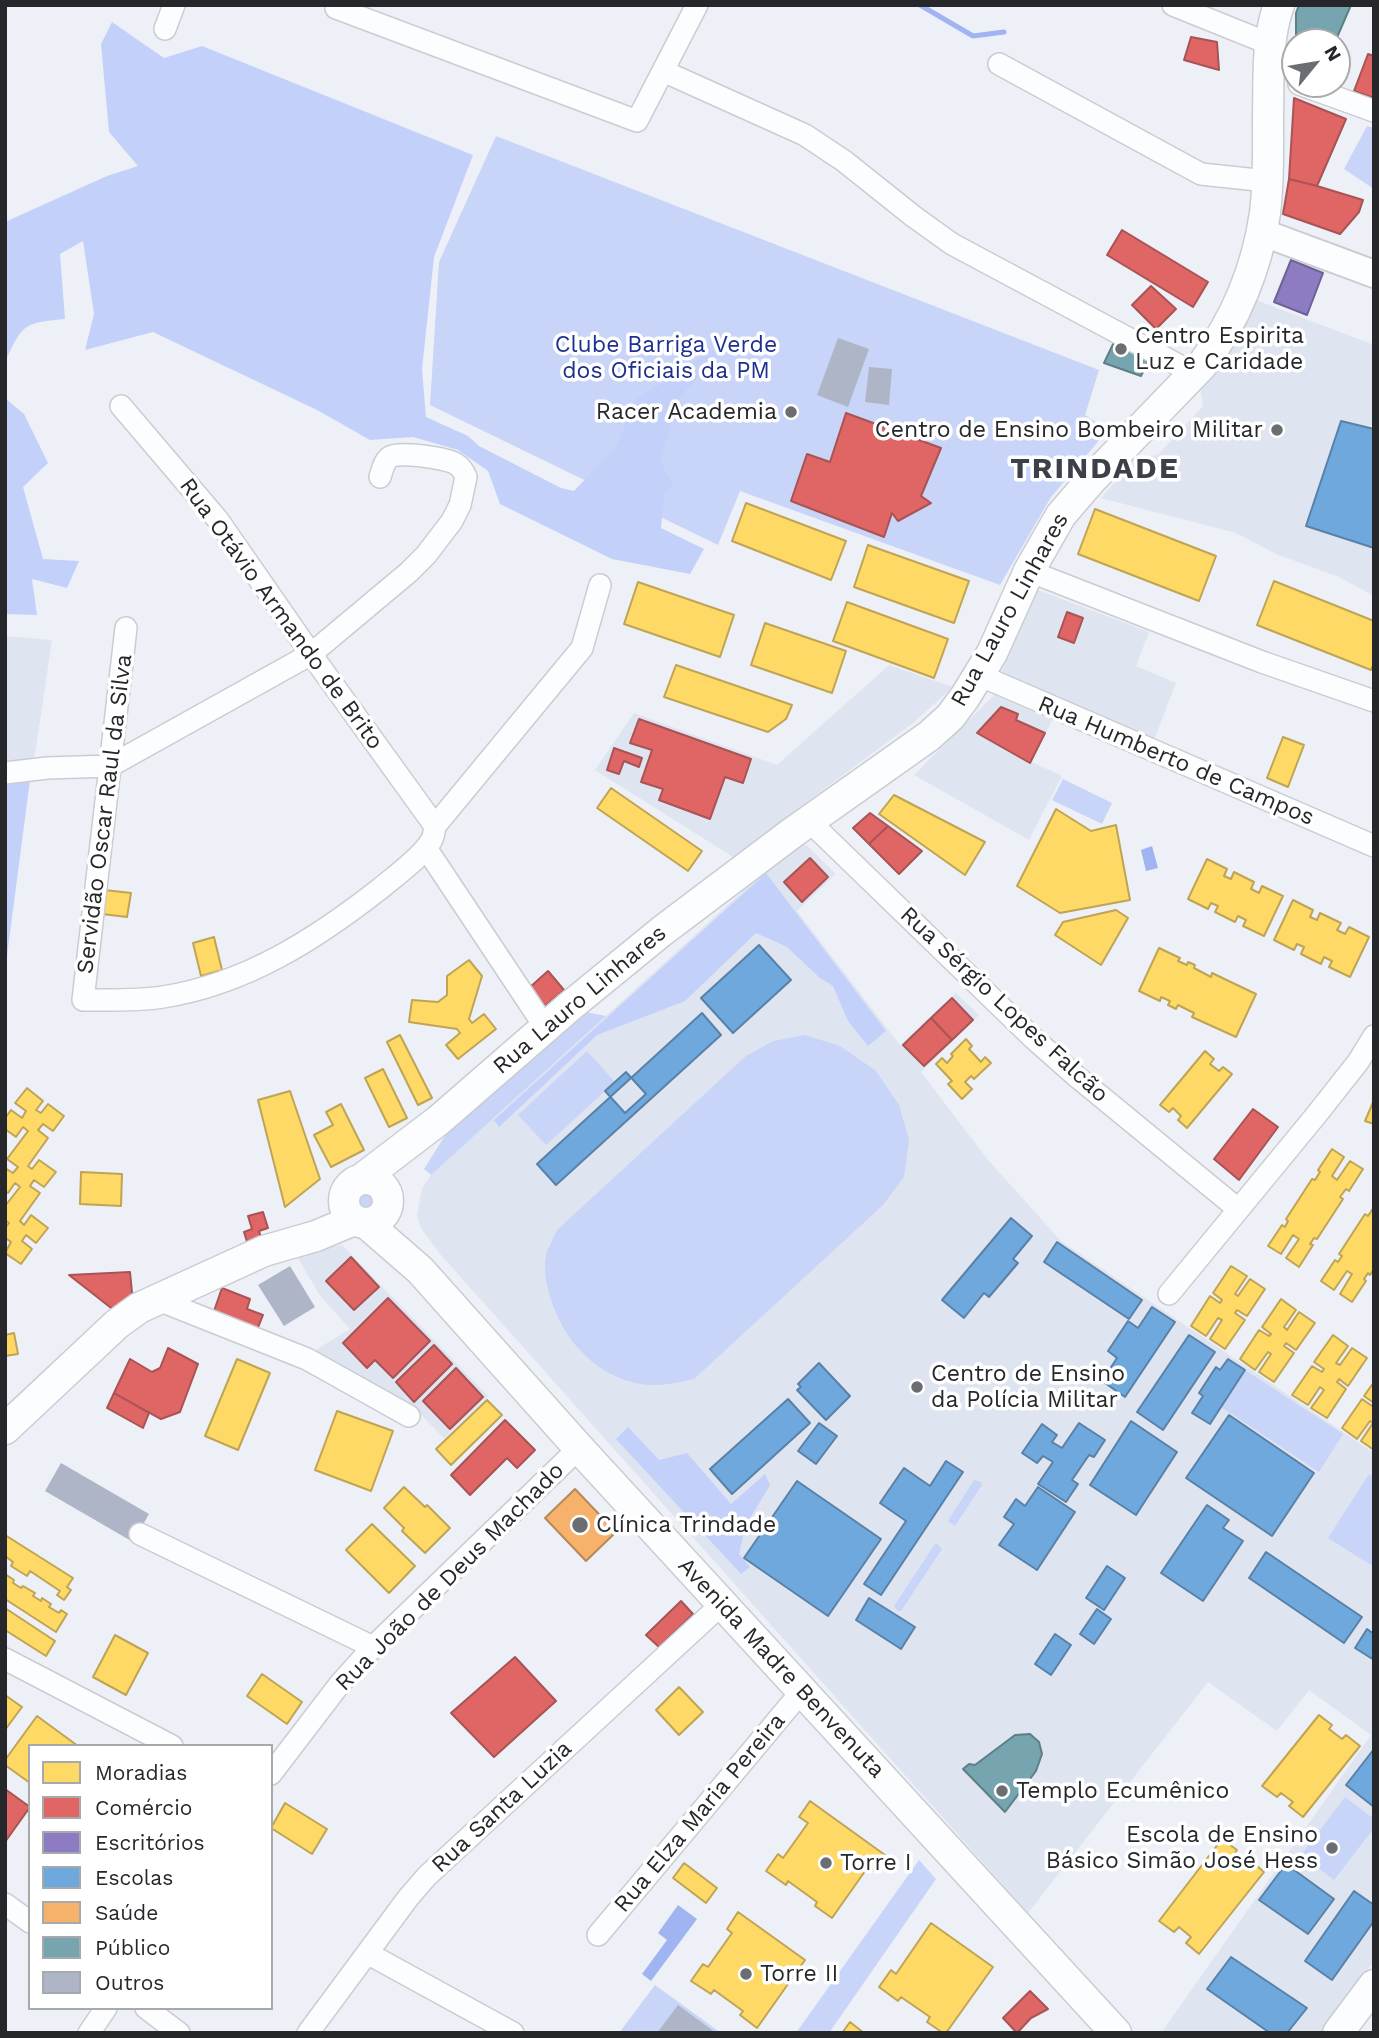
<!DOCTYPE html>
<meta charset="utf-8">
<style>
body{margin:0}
#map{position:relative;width:1379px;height:2038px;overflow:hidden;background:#eef0f7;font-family:"Work Sans",sans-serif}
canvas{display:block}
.frame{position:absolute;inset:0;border:7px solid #25272b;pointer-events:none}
.legend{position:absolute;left:28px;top:1744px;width:245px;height:266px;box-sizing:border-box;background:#fff;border:2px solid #a8a9aa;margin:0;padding:9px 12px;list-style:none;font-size:21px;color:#25272b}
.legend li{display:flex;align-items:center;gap:14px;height:35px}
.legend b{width:35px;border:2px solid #a8a9aa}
.north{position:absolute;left:1281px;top:28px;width:70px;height:70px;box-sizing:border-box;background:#fff;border:2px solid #a8a9aa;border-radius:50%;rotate:60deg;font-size:19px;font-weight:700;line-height:28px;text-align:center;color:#25272b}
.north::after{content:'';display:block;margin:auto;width:24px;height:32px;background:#6b6d72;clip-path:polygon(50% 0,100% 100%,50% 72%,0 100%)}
</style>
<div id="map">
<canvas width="1379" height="2038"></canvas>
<div class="frame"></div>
<ul class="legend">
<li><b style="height:19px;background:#ffd966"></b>Moradias</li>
<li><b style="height:19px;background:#e06666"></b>Comércio</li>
<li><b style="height:19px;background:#8e7cc3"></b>Escritórios</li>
<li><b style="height:19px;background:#6fa8dc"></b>Escolas</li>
<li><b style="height:19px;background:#f6b26b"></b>Saúde</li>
<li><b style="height:19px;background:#76a5af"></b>Público</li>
<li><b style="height:19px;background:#aeb5c7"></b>Outros</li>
</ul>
<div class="north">N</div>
</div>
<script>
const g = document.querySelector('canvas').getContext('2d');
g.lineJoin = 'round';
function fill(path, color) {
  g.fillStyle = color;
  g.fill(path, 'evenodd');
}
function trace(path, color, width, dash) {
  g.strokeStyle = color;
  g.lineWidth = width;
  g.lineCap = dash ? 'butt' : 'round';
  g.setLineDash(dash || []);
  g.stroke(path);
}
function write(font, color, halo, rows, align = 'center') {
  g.font = font + ' "Work Sans",sans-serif';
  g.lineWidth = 7;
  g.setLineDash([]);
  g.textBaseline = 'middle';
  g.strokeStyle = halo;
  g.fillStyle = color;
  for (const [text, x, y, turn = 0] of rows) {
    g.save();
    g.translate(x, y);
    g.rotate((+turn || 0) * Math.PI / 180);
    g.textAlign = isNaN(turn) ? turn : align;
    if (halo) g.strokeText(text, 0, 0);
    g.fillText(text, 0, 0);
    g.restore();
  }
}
fill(new Path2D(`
 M1256 300 1374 345V596L1339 577 1276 554 1236 533 1101 498 1137 457 1158 455 1203 406 1200 386 1220 364 1237 340Z
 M1038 590 1149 632 1136 666 1176 683 1154 740 1001 673Z
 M5 636 52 640 34 761 5 763Z
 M889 665 953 687 913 723 733 857 595 770 634 713 777 765Z
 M994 695 1052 720 1032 762 1062 776 1029 840 914 775Z
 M805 844 836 874 797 911 900 1045 956 993 979 1015 921 1072 988 1160 1061 1241 1374 1453V1961L1321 2033H1161L1371 1735 1309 1690 1277 1731 1208 1682 1028 1913 440 1254 421 1228 417 1215 422 1188 431 1175 766 870Z
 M342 1245 488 1396 444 1438 413 1407 314 1351 350 1329 319 1294 295 1253Z`), '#dfe4f1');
fill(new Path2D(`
 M1367 126 1374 128V189L1344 169Z
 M496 136 1099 370 1085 415 1108 430 1051 497 1000 585 740 491 718 545 430 405 439 262Z
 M1063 779 1112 803 1102 824 1052 800Z
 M575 1010 606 1016 431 1175 424 1169 446 1134 480 1096Z
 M805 1035 840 1046 876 1071 899 1105 909 1140 904 1177 883 1205 694 1379C675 1383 655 1388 635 1383 614 1378 594 1366 580 1350 560 1330 540 1284 546 1255 548 1247 554 1238 557 1230L746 1056 773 1041Z
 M587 1051 615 1082 546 1145 518 1115Z
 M352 1201a13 13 0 1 1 26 0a13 13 0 1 1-26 0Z
 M1245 1370 1343 1434 1319 1472 1221 1407Z
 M1369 1474 1374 1477V1567L1328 1538Z
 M974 1480 981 1482 982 1485 955 1526 948 1521Z
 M935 1544H937L942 1549 901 1611H898L894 1606Z
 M1345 1797 1374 1819V1828L1334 1880 1301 1855Z
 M919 1860 936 1879 829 2033H796Z
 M655 1985 721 2033H619Z`), '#c8d5f8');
fill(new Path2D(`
 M112 22 164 58 202 46 473 155 434 257 422 369 426 417 468 436 479 446 561 488 574 491 615 448 638 397 671 378 705 354 742 339 708 366 680 397 660 461 673 484 664 494 661 528 704 549 690 574 612 559 500 504 488 471 458 450 413 437 370 440 317 410 153 332 85 350 94 314 83 241 60 254 65 319C23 323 23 324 5 362V222L107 176 138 166 109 132 101 44Z
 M5 398 24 414 48 463 23 487 43 559 79 561 67 588 32 579 37 615 5 614Z
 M30 780 5 971V784Z
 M766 873 886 1031 868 1046 848 1021 833 986 820 978 787 947 756 933 685 1001 597 1035 499 1127 494 1120Z
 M628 1427 659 1460 687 1453 731 1504 765 1474 770 1485 746 1525 739 1554 750 1567 741 1574 616 1439Z`), '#c3d1fa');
fill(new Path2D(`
 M1152 846 1158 868 1146 871 1141 850Z
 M678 1905 697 1919 651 1981 642 1974 667 1940 658 1933Z`), '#a0b4f1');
const homes = new Path2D(`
 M746 503 846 541 831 580 732 541Z
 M1095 509 1216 556 1199 601 1078 554Z
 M868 545 969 581 954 623 854 587Z
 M1274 581 1374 621V663L1371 670 1257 625Z
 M638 582 734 615 720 657 624 624Z
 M847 602 948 639 934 678 833 641Z
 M765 623 846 651 832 693 751 665Z
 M676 665 792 705 786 719 768 732 664 697Z
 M1283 737 1304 745 1288 787 1267 778Z
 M611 788 702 851 688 871 597 808Z
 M894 795 985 842 965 875 879 814Z
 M1056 809 1091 831 1116 825 1130 900 1060 913 1017 886Z
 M1207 859 1227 869 1224 876 1231 879 1234 872 1254 882 1251 889 1259 893 1262 886 1283 896 1264 936 1243 926 1246 920 1238 916 1235 922 1215 912 1218 906 1211 903 1208 909 1188 899Z
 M105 890 131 893 127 917 102 914Z
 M1293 900 1313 910 1310 917 1317 920 1320 913 1341 923 1337 930 1345 934 1349 927 1369 937 1350 977 1329 967 1332 961 1324 957 1321 964 1301 954 1304 947 1297 944 1294 950 1274 940Z
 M1116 910 1128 918 1101 965 1055 935 1063 922Z
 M214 937 222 970 201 976 193 943Z
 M1159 948 1180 958 1178 961 1187 965 1188 962 1195 965 1194 968 1211 977 1212 973 1256 994 1236 1037 1192 1017 1194 1013 1178 1005 1176 1009 1168 1005 1170 1001 1161 997 1160 1001 1139 991Z
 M469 960 482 976 469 1019 472 1023 484 1014 496 1029 458 1059 446 1045 460 1033 457 1029 409 1022 412 1000 438 1002 447 995V976Z
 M400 1035 432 1098 418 1105 387 1042Z
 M966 1039 972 1046 969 1049 981 1062 985 1057 991 1063 974 1079 971 1076 965 1082 972 1089 962 1099 948 1084 952 1081 936 1064 942 1058 947 1063 953 1056 951 1054Z
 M1205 1051 1214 1059 1210 1064 1219 1071 1223 1067 1232 1074 1187 1128 1178 1120 1181 1116 1173 1108 1169 1112 1160 1105Z
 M383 1069 407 1118 389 1127 365 1078Z
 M27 1088 43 1101 36 1110 41 1113 48 1104 64 1116 53 1131 43 1124 38 1130 48 1138 28 1166 32 1169 39 1160 56 1172 44 1187 34 1180 30 1186 40 1193 20 1221 24 1225 31 1215 48 1228 36 1243 26 1235 22 1241 32 1249 21 1264 5 1253 11 1242 7 1239 5 1241V1228L9 1223 5 1220V1206L20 1187 15 1183 8 1193 5 1191V1168L13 1173 18 1167 7 1159 28 1131 23 1127 16 1137 5 1129V1118L11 1110 22 1118 26 1111 15 1103Z
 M290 1091 320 1179 285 1207 258 1100Z
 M1374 1100V1124L1365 1121Z
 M341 1104 364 1150 331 1167 314 1135 333 1125 326 1112Z
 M1332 1149 1344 1157 1332 1176 1337 1180 1350 1161 1363 1169 1349 1191 1346 1189 1340 1197 1343 1199 1317 1239 1314 1238 1310 1244 1313 1245 1299 1267 1286 1258 1299 1239 1293 1235 1281 1254 1268 1246 1282 1225 1285 1227 1288 1221 1286 1219 1312 1179 1315 1180 1320 1172 1318 1170Z
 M81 1172 122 1174 121 1206 80 1204Z
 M1374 1207V1269L1370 1275 1368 1273 1364 1279 1366 1281 1352 1302 1340 1294 1352 1274 1347 1271 1334 1290 1321 1281 1335 1260 1338 1262 1342 1256 1339 1254 1365 1214 1368 1216Z
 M1231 1266 1247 1276 1235 1294 1238 1296 1250 1279 1265 1289 1247 1316 1237 1310 1235 1313 1245 1320 1225 1349 1210 1339 1222 1320 1218 1318 1206 1336 1191 1326 1210 1296 1220 1303 1222 1300 1213 1293Z
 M1281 1299 1296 1310 1284 1327 1287 1330 1299 1312 1315 1323 1296 1350 1286 1343 1284 1346 1294 1353 1274 1382 1259 1372 1271 1354 1268 1352 1255 1370 1240 1359 1259 1330 1269 1336 1271 1334 1262 1327Z
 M14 1333 18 1354 5 1356V1335Z
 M1333 1335 1348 1346 1336 1363 1340 1365 1352 1348 1367 1358 1348 1386 1339 1379 1337 1382 1346 1389 1327 1418 1311 1408 1324 1390 1320 1387 1308 1405 1292 1395 1312 1366 1322 1372 1324 1369 1314 1362Z
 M237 1359 270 1373 238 1450 205 1436Z
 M1374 1382V1403L1364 1396Z
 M1362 1399 1372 1406 1374 1403V1450L1361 1441 1373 1423 1370 1421 1357 1439 1342 1428Z
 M487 1400 502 1415 451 1465 436 1449Z
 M337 1411 393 1431 371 1491 315 1470Z
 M404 1487 425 1507 427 1505 450 1528 425 1553 402 1531 404 1528 384 1508Z
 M372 1524 415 1566 389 1593 346 1550Z
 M5 1535 73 1578 67 1587 71 1590 64 1600 57 1595 60 1591 30 1571 27 1576 11 1566 13 1562 5 1556Z
 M5 1574 14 1580 13 1583 21 1588 23 1586 35 1593 33 1596 41 1601 42 1598 51 1604 49 1607 59 1613 61 1610 67 1614 56 1632 5 1599Z
 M5 1608 55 1641 46 1656 5 1630Z
 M115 1635 148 1653 126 1695 93 1677Z
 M262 1674 302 1702 287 1724 247 1696Z
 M679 1687 703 1712 679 1735 656 1710Z
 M5 1695 22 1707 5 1730Z
 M1319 1715 1332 1725 1329 1729 1342 1739 1346 1735 1360 1746 1303 1817 1289 1806 1293 1802 1281 1793 1277 1797 1262 1786Z
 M37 1716 78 1746H30V1783L5 1765V1760Z
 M810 1801 885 1855 874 1871 868 1867 832 1918 815 1906 817 1902 788 1881 786 1885 766 1871 778 1854 783 1858 808 1823 799 1817Z
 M285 1803 327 1829 312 1854 271 1828Z
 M1222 1839 1237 1850 1233 1856 1246 1867 1250 1860 1264 1872 1199 1954 1186 1943 1191 1937 1179 1927 1174 1932 1159 1921Z
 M684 1863 717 1888 706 1903 673 1878Z
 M738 1912 805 1960 757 2028 740 2015 743 2011 714 1990 711 1994 691 1981 703 1964 708 1967 732 1933 727 1929Z
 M931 1923 993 1967 946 2033H943L927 2022 930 2017 901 1997 898 2001 879 1987 891 1970 896 1974Z
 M850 2022 864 2033H842Z`);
fill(homes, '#ffd966');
trace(homes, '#bea454', 2);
const shops = new Path2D(`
 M1191 37 1217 42 1219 70 1184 60Z
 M1368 54 1374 56V98L1354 91Z
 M1294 98 1346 119 1317 186 1289 179Z
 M1289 179 1317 186 1363 200 1359 212 1340 234 1283 214Z
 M1122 230 1208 282 1193 307 1107 255Z
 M1151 286 1176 309 1156 329 1132 305Z
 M846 413 941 448 921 496 931 503 898 521 892 513 884 537 791 501 807 454 830 462Z
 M1067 612 1083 618 1074 643 1058 637Z
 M1001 707 1018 714 1016 720 1045 733 1030 763 977 733Z
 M639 719 751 759 743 783 725 777 710 819 659 800 663 789 641 782 652 750 630 743Z
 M614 748 642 758 639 767 624 761 619 774 607 770Z
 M870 813 888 826 869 844 853 828Z
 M888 826 922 851 899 874 869 844Z
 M810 858 828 877 802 902 784 882Z
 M548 971 564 990 545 1006 529 988Z
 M952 998 973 1020 952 1040 931 1018Z
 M931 1018 952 1040 924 1066 903 1045Z
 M1253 1109 1278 1127 1239 1180 1214 1159Z
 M263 1212 268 1228 259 1231 263 1244 249 1248 244 1232 252 1229 248 1216Z
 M351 1257 379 1287 354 1310 326 1281Z
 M130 1272 133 1303 115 1311 69 1275Z
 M222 1288 250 1299 247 1309 263 1315 257 1330 213 1314Z
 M388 1298 430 1341 393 1378 375 1360 367 1368 343 1343Z
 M434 1345 452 1364 414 1402 396 1382Z
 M168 1348 198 1364 180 1412 161 1419 114 1393 130 1359 152 1372 160 1368Z
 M456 1368 483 1397 450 1429 423 1401Z
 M114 1393 149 1413 143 1428 107 1408Z
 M505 1420 535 1450 517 1468 507 1458 470 1495 451 1475Z
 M681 1601 693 1614 659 1647 646 1635Z
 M515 1657 556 1701 494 1757 451 1713Z
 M5 1789 30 1807 5 1842Z
 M1030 1991 1048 2009 1031 2018 1017 2033 1003 2018Z`);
fill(shops, '#e06666');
trace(shops, '#a85354', 2);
const offices = new Path2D(`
 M1291 260 1323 273 1307 315 1274 302Z`);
fill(offices, '#8e7cc3');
trace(offices, '#6e6295', 2);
const schools = new Path2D(`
 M1341 421 1374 429V548L1306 526Z
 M759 945 791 980 733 1033 701 998Z
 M702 1013 721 1035 556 1185 537 1164Z
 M626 1072 646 1094 625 1113 605 1091Z
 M1011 1218 1032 1236 1013 1259 1018 1263 989 1297 984 1293 964 1318 942 1300Z
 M1057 1242 1142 1300 1129 1319 1044 1262Z
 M1152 1307 1175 1322 1125 1397 1102 1381 1117 1358 1108 1351 1128 1321 1138 1328Z
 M1189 1335 1215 1352 1163 1430 1137 1412Z
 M1228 1359 1245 1370 1210 1424 1192 1413 1203 1396 1199 1393 1216 1367 1220 1370Z
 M819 1363 850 1396 826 1420 797 1390 801 1387 798 1384Z
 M788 1399 810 1423 732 1494 710 1469Z
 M1229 1415 1314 1473 1272 1536 1186 1478Z
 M1131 1421 1177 1452 1136 1515 1090 1485Z
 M819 1423 837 1436 816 1464 798 1451Z
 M1079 1423 1105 1440 1094 1457 1089 1455 1072 1480 1078 1484 1066 1502 1038 1484 1053 1462 1043 1456 1037 1463 1022 1453 1042 1424 1057 1435 1052 1442 1062 1448Z
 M946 1461 963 1472 881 1595 864 1584 906 1521 880 1503 904 1468 930 1486Z
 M797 1481 881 1539 828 1616 744 1558Z
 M1038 1487 1075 1512 1037 1570 999 1545 1014 1524 1004 1517 1016 1499 1025 1506Z
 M1207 1505 1229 1520 1223 1528 1243 1541 1203 1601 1161 1573Z
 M1266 1552 1362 1617 1344 1643 1249 1578Z
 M1107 1566 1125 1578 1104 1610 1086 1598Z
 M869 1598 915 1627 901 1649 856 1620Z
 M1097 1609 1111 1619 1094 1644 1080 1634Z
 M1367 1629 1374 1634V1660L1355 1648Z
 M1055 1634 1071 1645 1051 1675 1035 1664Z
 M1374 1749V1807L1346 1785Z
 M1286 1864 1334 1899 1308 1934 1259 1900Z
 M1354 1891 1374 1905V1921L1332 1980 1305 1961Z
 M1231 1957 1307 2008 1287 2033H1270L1207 1989Z`);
fill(schools, '#6fa8dc');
trace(schools, '#5981a7', 2);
const health = new Path2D(`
 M575 1489 616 1532 586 1561 545 1518Z`);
fill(health, '#f6b26b');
trace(health, '#b78858', 2);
const public = new Path2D(`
 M1299 5H1351L1335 42H1296V13Z
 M1115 340 1150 358 1141 376 1104 363Z
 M1030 1734 1039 1742 1042 1754 1036 1771 1005 1812 963 1769 969 1764 975 1765 1015 1735Z`);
fill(public, '#76a5af');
trace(public, '#5e7f87', 2);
trace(new Path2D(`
 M920 5 973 36 1004 32`), '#a0b4f1', 5);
fill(new Path2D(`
 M838 338 869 349 848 407 817 395Z
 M869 367 892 369 889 405 865 402Z
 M290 1266 315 1307 284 1326 258 1285Z
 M61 1463 149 1514 133 1542 45 1491Z
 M678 2005 716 2033H657Z`), '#aeb5c7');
const minor = new Path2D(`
 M337 5 336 8 637 121 697 5
 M1173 5 1270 44
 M165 29 174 5
 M999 64 1201 174 1267 181
 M663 71 805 135 844 161 913 216 952 244 1195 374
 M1299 84 1374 111
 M121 406 218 520 311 654 435 826
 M1029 571 1262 662 1374 701
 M126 628 83 1000C110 1000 137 1001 163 997 246 984 316 939 381 888 394 877 423 856 431 841 434 837 434 831 435 826L582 648 600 585
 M979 675 1374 846
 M5 773 47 768 110 766 311 654 409 572 426 555 452 521 460 505 466 477C464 472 461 467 456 464 447 458 398 451 390 457 384 461 382 471 380 477
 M809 821 1033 1038 1076 1076 1238 1209
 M426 848 545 1027
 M1169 1294 1317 1114 1358 1062 1374 1036
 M156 1299 307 1359 409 1416
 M140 1534 373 1647
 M5 1659 172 1746
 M271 1774 339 1685 373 1647 579 1448
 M5 1904 30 1922
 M598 1935 802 1691
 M367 1953 513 2033
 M146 2008 179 2033
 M89 2033 106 2008
 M308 2033 408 1898 427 1876 722 1604`);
const tertiary = new Path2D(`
 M1261 232 1374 274`);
const secondary = new Path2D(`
 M363 1178 439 1120 569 1007 662 931 792 833 929 736 950 717 965 697 992 653 1029 571 1061 515 1093 478 1202 365C1235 321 1257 268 1265 213 1269 181 1268 148 1268 117 1269 79 1266 41 1279 5
 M344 1201a22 22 0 1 1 44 0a22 22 0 1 1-44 0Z
 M367 1224 420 1270 579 1448 1116 2033
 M5 1429 117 1324 139 1308 264 1251 316 1236 354 1220
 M1338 2033 1374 1985`);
trace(minor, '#caccd2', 24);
trace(tertiary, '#caccd2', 30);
trace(secondary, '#caccd2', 33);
trace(minor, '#fcfdfe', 21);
trace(tertiary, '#fcfdfe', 26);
trace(secondary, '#fcfdfe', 30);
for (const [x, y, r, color] of [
 [1121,349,7,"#6b6d72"],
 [791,412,7,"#6b6d72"],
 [1277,430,7,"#6b6d72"],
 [917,1387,7,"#6b6d72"],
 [580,1525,9,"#6b6d72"],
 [1002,1791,7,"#6b6d72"],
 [1332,1848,7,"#6b6d72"],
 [826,1863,7,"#6b6d72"],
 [746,1974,7,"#6b6d72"]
]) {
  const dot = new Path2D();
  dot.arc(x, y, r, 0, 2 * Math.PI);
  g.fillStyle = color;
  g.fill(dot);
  trace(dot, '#fff', 2.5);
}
write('23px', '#25272b', '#fff', [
 ["Centro Espirita",1135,336],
 ["Luz e Caridade",1135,362],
 ["Racer Academia",777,412,"right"],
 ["Centro de Ensino Bombeiro Militar",1263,430,"right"],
 ["Centro de Ensino",931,1374],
 ["da Polícia Militar",931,1400],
 ["Clínica Trindade",596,1525],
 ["Templo Ecumênico",1016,1791],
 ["Escola de Ensino",1318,1835,"right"],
 ["Básico Simão José Hess",1318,1861,"right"],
 ["Torre I",840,1863],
 ["Torre II",760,1974]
], 'left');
write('23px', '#1e2f8e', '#fff', [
 ["Clube Barriga Verde",666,345],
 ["dos Oficiais da PM",666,371]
]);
write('23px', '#25272b', '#fff', [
 ["Rua Lauro Linhares",1010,610,-61],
 ["Rua Otávio Armando de Brito",281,614,54],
 ["Rua Humberto de Campos",1176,761,23],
 ["Servidão Oscar Raul da Silva",105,814,-83],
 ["Rua Lauro Linhares",580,1000,-40],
 ["Rua Sérgio Lopes Falcão",1004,1005,43],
 ["Rua João de Deus Machado",450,1577,-45],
 ["Avenida Madre Benvenuta",781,1668,47],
 ["Rua Santa Luzia",502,1807,-43],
 ["Rua Elza Maria Pereira",700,1813,-50]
]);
g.letterSpacing = '2px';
write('bold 30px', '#3c4049', '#fff', [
 ["TRINDADE",1095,469]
]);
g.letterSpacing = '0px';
</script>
